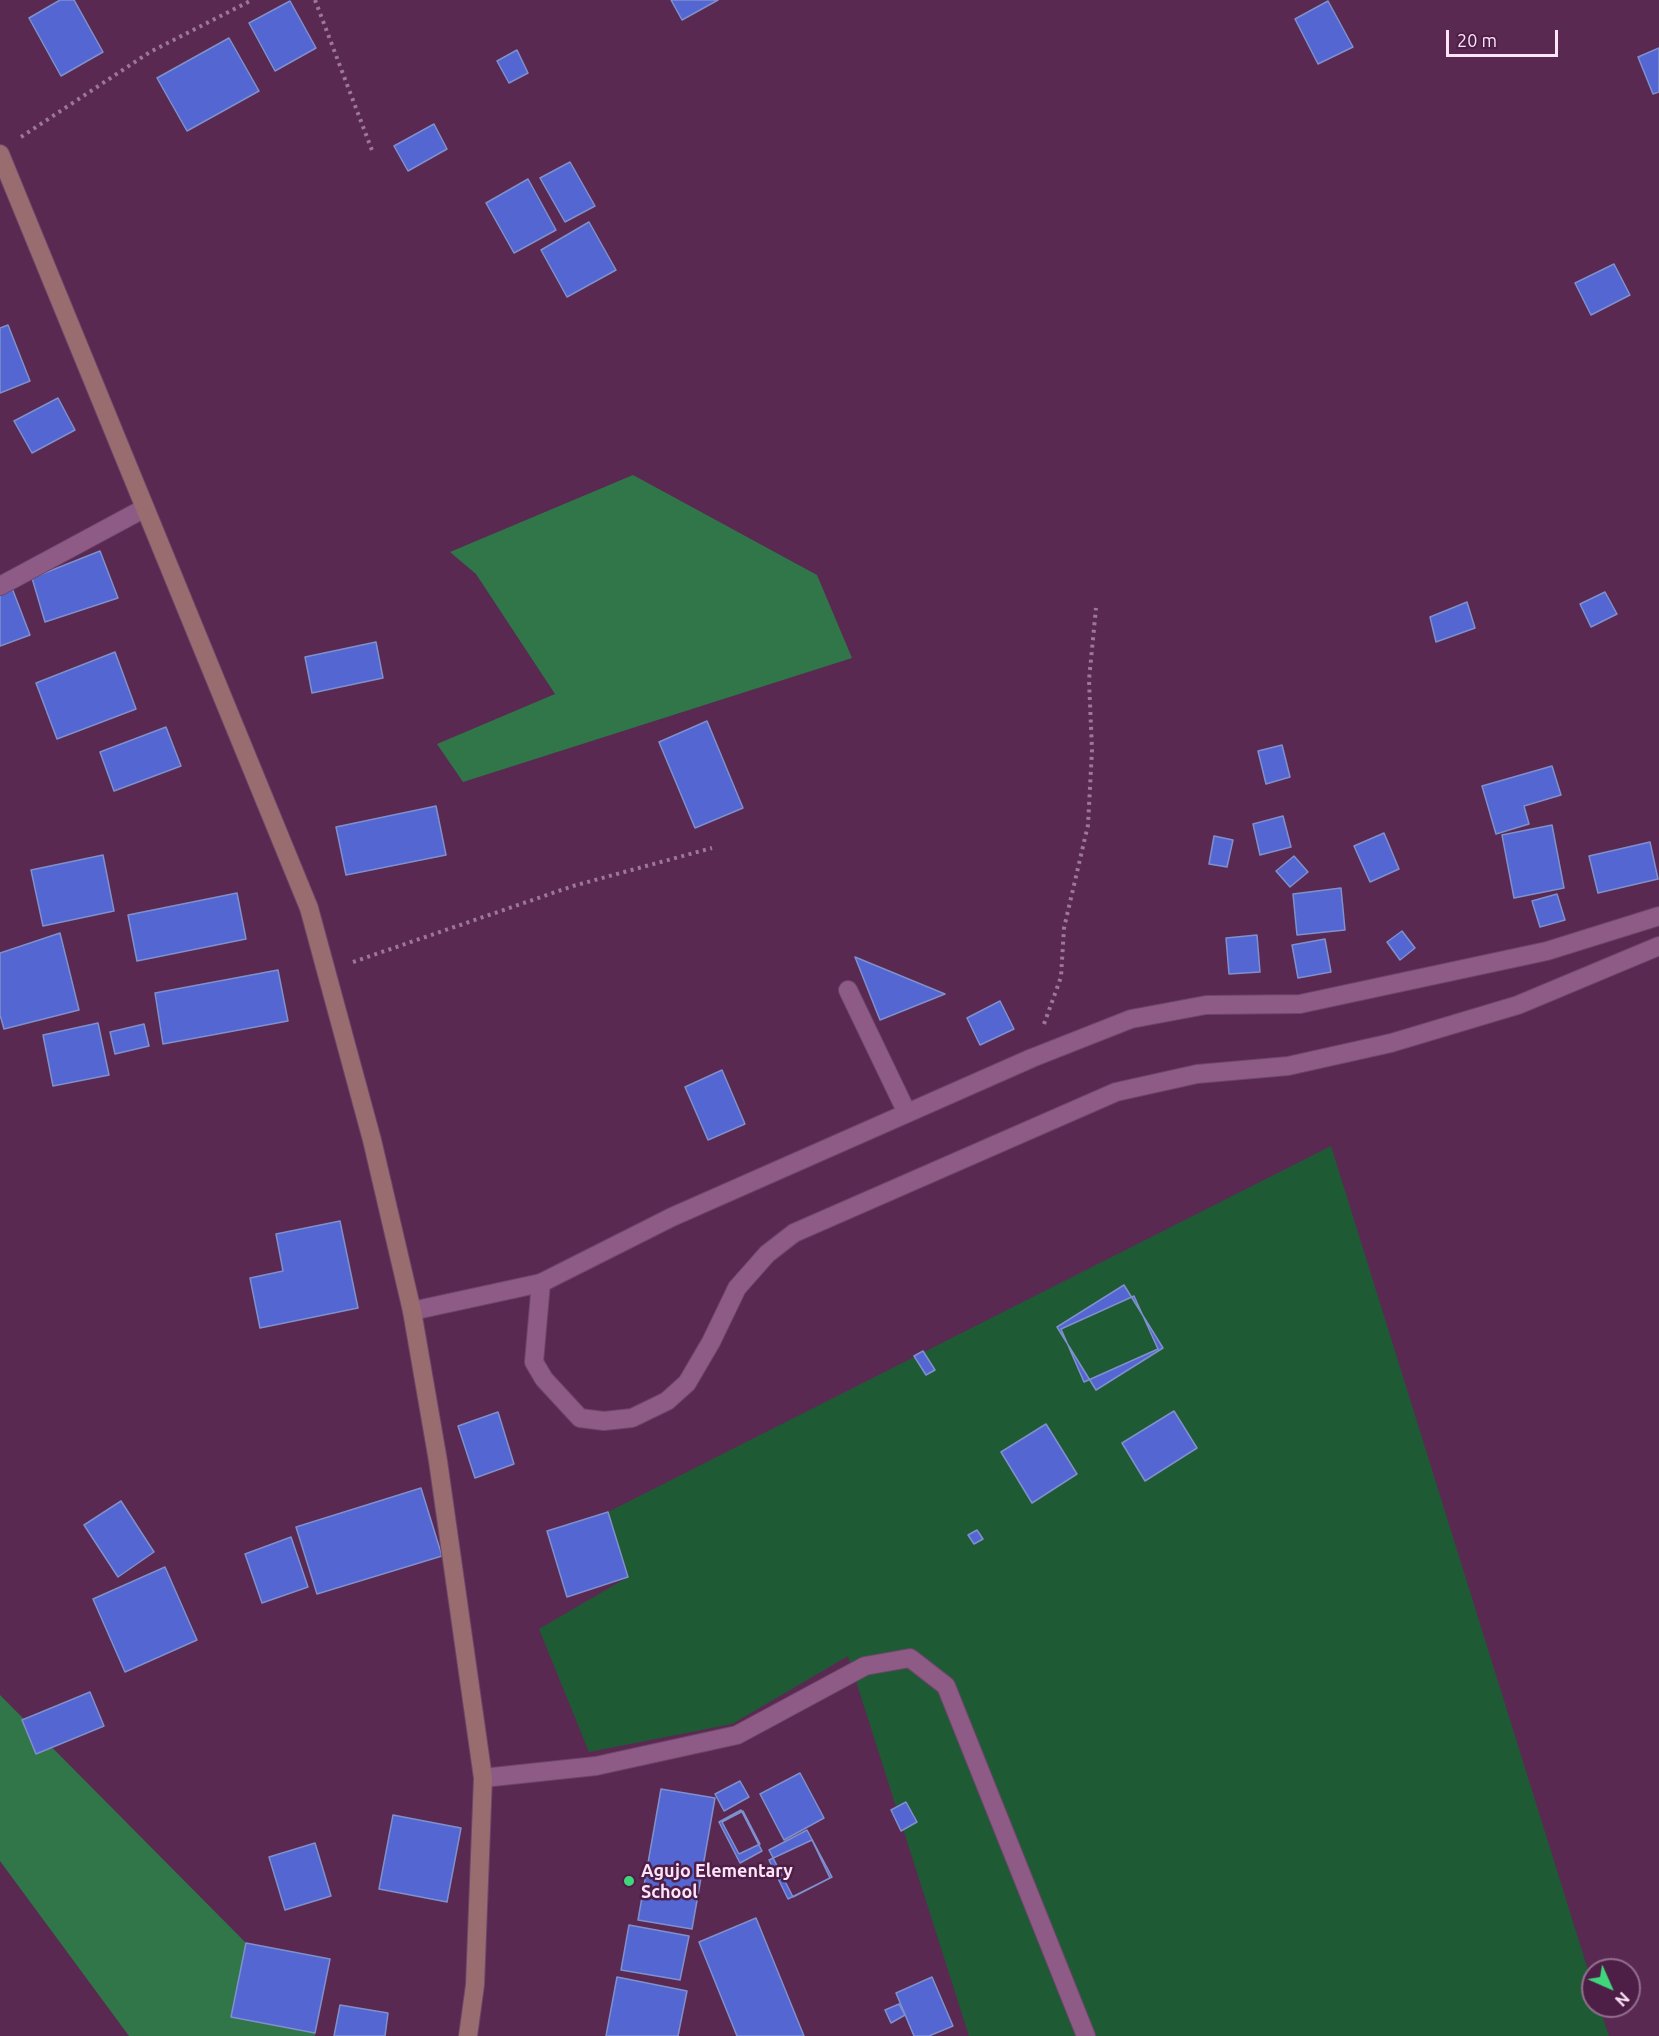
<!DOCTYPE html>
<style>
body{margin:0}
#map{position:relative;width:1659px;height:2036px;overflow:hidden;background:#592952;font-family:Ubuntu,sans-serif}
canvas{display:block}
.north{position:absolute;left:1581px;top:1958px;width:60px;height:60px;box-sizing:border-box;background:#4d1f47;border:2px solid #936e8e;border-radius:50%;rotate:135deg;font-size:16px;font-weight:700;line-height:24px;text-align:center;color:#fde4f8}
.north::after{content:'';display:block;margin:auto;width:21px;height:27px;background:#40d77c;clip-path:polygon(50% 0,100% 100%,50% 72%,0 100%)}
.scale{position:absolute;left:1446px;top:30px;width:112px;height:27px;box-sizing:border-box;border:3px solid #fde4f8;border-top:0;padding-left:8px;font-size:18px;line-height:21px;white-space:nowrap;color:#fde4f8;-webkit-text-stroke:4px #4d1f47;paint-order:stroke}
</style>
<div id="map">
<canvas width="1659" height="2036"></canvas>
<div class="north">N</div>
<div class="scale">20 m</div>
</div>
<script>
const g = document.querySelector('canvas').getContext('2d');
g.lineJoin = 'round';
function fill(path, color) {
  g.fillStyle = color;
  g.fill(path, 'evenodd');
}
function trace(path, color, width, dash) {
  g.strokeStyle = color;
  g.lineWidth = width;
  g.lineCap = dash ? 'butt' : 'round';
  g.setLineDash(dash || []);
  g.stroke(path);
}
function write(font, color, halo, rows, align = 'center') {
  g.font = font + ' Ubuntu,sans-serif';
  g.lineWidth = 5;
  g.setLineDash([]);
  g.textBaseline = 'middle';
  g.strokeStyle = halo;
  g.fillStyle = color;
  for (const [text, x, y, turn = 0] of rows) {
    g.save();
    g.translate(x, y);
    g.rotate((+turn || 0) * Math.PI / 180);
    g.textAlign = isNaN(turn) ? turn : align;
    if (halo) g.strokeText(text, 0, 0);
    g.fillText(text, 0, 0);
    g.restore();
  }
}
fill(new Path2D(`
 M1331 1146 1593 1986V2006H1599L1609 2036H969L848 1656 732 1724 589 1752 539 1629 628 1577 608 1512Z`), '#1e5b35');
fill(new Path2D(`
 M633 475 817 575 852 658 463 782 437 744 555 694 476 574 450 552Z
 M0 1695 246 1943 232 2017 315 2033V2036H129L0 1861Z`), '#317649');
const building = new Path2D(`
 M60 0H74L103 52 61 76 29 18Z
 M671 0H718L682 20Z
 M290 1 316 48 275 71 249 23Z
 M1328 1 1353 47 1318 64 1295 19Z
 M229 38 259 91 187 131 157 78Z
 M1659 48V92L1653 94 1638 57Z
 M517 50 528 73 509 83 497 61Z
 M434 124 447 149 408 171 394 146Z
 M570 162 595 206 565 222 540 178Z
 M528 179 556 230 514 253 486 203Z
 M589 222 616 270 567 297 541 250Z
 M1614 264 1630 295 1591 315 1575 283Z
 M8 325 30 381 0 393V328Z
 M58 398 75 430 32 453 14 421Z
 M100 551 118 598 45 622 32 578Z
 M12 588 30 635 0 646V593Z
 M1605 592 1617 614 1591 627 1580 604Z
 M1467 602 1475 628 1436 642 1430 617Z
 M376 642 383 678 312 693 305 657Z
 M115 652 136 709 57 739 36 683Z
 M707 721 743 808 695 828 659 742Z
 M166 727 181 766 114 791 100 752Z
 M1282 745 1290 777 1266 784 1258 751Z
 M1552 766 1561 795 1524 806 1529 824 1496 834 1482 786Z
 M436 806 446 855 346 875 336 827Z
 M1283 816 1291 847 1260 855 1253 824Z
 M1552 825 1564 888 1514 898 1502 835Z
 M1384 833 1399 869 1370 882 1354 846Z
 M1214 836 1233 840 1227 867 1209 864Z
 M1650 842 1658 879 1598 893 1589 856Z
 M103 855 114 911 43 926 31 870Z
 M1294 856 1308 872 1290 887 1276 871Z
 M1341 888 1345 930 1297 935 1293 894Z
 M237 893 246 939 137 961 128 915Z
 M1557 894 1565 920 1540 927 1532 901Z
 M1402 931 1415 948 1400 960 1387 942Z
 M60 933 79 1010 4 1029 0 1015V953Z
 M1257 935 1260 972 1229 974 1226 938Z
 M1325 939 1331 972 1298 978 1292 945Z
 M855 957 945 994 880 1020Z
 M278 970 288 1021 163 1044 155 993Z
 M1000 1001 1014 1029 980 1045 967 1018Z
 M98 1023 109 1075 53 1086 43 1035Z
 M144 1024 149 1046 115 1054 110 1032Z
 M722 1070 745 1124 708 1140 685 1087Z
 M340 1221 358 1308 260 1328 250 1278 283 1271 276 1234Z
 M1124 1285 1163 1348 1096 1390 1057 1327Z
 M1134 1296 1158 1349 1084 1382 1061 1329Z
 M923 1351 935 1370 926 1375 914 1356Z
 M1174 1411 1197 1448 1145 1481 1122 1443Z
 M498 1412 514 1464 475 1478 458 1426Z
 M1046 1424 1077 1474 1032 1503 1001 1452Z
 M421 1488 442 1556 317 1594 296 1527Z
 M121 1501 154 1552 118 1577 84 1525Z
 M608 1512 628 1577 567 1597 547 1531Z
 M977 1530 983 1539 974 1544 968 1535Z
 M291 1537 308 1587 262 1603 245 1554Z
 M165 1567 197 1640 125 1672 93 1599Z
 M90 1692 104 1726 36 1754 22 1720Z
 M800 1773 824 1818 784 1840 760 1794Z
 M740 1781 749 1797 724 1811 715 1794Z
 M661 1789 715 1798 692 1929 638 1920Z
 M906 1802 917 1822 901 1831 891 1810Z
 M741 1810 762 1851 740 1863 719 1822Z
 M743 1811 760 1844 739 1854 722 1822Z
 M393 1815 461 1828 447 1902 379 1889Z
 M807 1830 832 1877 793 1897 769 1850Z
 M812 1840 830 1878 788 1899 769 1860Z
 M315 1843 331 1896 285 1910 269 1857Z
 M756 1918 804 2036H737L699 1942Z
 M629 1925 689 1936 680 1980 621 1970Z
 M246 1943 330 1959 315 2033 231 2017Z
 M617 1977 687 1991 678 2036H606Z
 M932 1977 953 2026 929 2036H914L896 1993Z
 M899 2004 905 2015 891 2023 885 2010Z
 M340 2005 388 2013 385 2036H334Z`);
fill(building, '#5366d2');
trace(building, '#8090cc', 1.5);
const service = new Path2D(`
 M848 990 907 1113
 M541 1283 534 1362 544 1379 580 1418 604 1421 632 1418 667 1401 687 1383 711 1342 737 1288 767 1254 794 1233 1116 1092 1197 1074 1288 1066 1391 1043 1518 1005 1659 946`);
const minor = new Path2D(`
 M0 586 145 508
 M412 1311 541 1283 672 1217 1032 1058 1131 1019 1206 1005 1300 1004 1547 951 1659 916
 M483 1778 596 1766 737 1735 865 1666 910 1658 946 1686 1086 2036`);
const secondary = new Path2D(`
 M0 154 309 908 372 1140 412 1311 438 1461 483 1778 475 1985 468 2036`);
trace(service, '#6e4669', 20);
trace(minor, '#6e4669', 20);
trace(secondary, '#6e4669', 20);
trace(new Path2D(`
 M315 0 373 153
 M21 137 150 52 252 0
 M353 962 573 886 712 848
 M1044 1024 1061 977 1064 928 1088 825 1092 750 1089 680 1096 608`), '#9d7797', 4, [3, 4.5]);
trace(service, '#8e5b86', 18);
trace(minor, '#8e5b86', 18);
trace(secondary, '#996d6f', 18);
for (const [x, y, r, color] of [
 [629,1881,6,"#40d77c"]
]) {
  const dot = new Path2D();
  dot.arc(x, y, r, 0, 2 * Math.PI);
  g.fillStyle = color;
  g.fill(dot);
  trace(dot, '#4d1f47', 2);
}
write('bold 18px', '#fde4f8', '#4d1f47', [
 ["Agujo Elementary",641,1871],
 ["School",641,1892]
], 'left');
</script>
